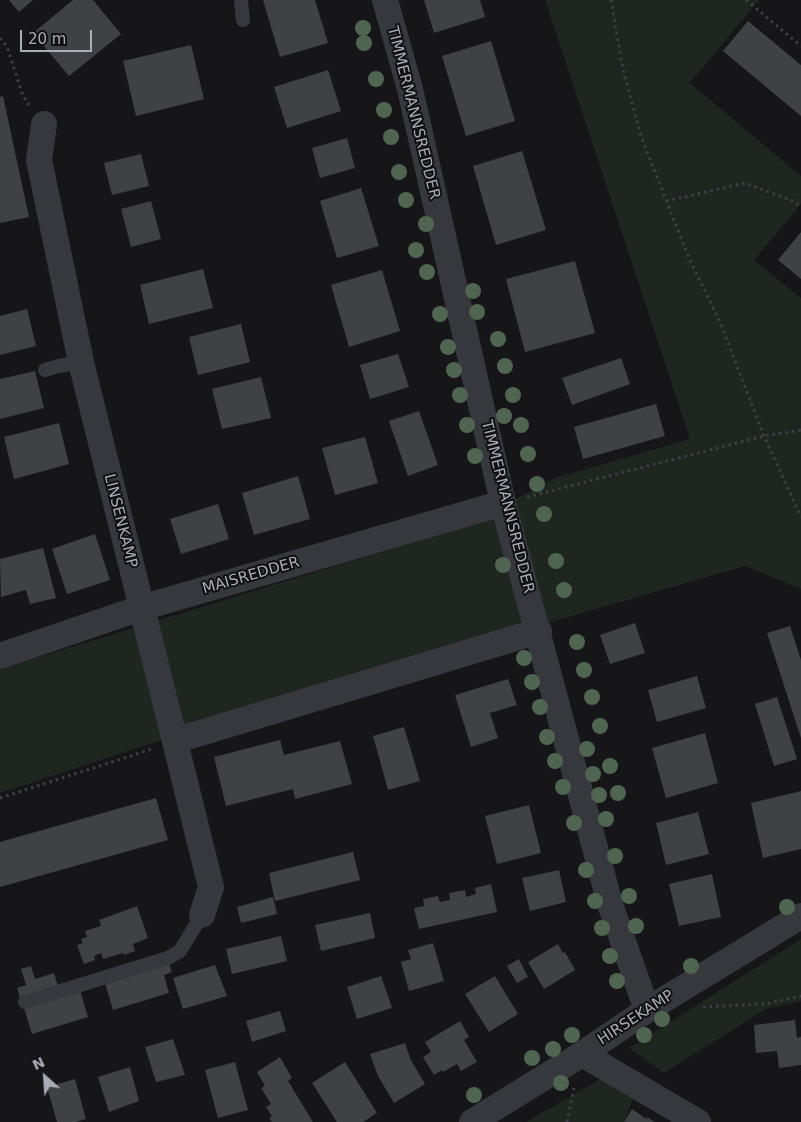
<!DOCTYPE html>
<style>
body{margin:0}
#map{position:relative;width:801px;height:1122px;overflow:hidden;background:#161618;font-family:"DejaVu Sans",sans-serif}
canvas{display:block}
.north{position:absolute;left:20px;top:1052px;width:50px;height:50px;-webkit-text-stroke:4px #111113;paint-order:stroke;rotate:334deg;font-size:14px;font-weight:700;line-height:20px;text-align:center;color:#a8adb8}
.north::after{content:'';display:block;margin:auto;width:18px;height:22px;background:#a8adb8;clip-path:polygon(50% 0,100% 100%,50% 72%,0 100%)}
.scale{position:absolute;left:20px;top:30px;width:72px;height:22px;box-sizing:border-box;border:2px solid #a8adb8;border-top:0;padding-left:6px;font-size:15px;line-height:18px;white-space:nowrap;color:#a8adb8;-webkit-text-stroke:4px #111113;paint-order:stroke}
</style>
<div id="map">
<canvas width="801" height="1122"></canvas>
<div class="north">N</div>
<div class="scale">20 m</div>
</div>
<script>
const g = document.querySelector('canvas').getContext('2d');
g.lineJoin = 'round';
function fill(path, color) {
  g.fillStyle = color;
  g.fill(path, 'evenodd');
}
function trace(path, color, width, dash) {
  g.strokeStyle = color;
  g.lineWidth = width;
  g.lineCap = dash ? 'butt' : 'round';
  g.setLineDash(dash || []);
  g.stroke(path);
}
function write(font, color, halo, rows, align = 'center') {
  g.font = font + ' "DejaVu Sans",sans-serif';
  g.lineWidth = 4;
  g.setLineDash([]);
  g.textBaseline = 'middle';
  g.strokeStyle = halo;
  g.fillStyle = color;
  for (const [text, x, y, turn = 0] of rows) {
    g.save();
    g.translate(x, y);
    g.rotate((+turn || 0) * Math.PI / 180);
    g.textAlign = isNaN(turn) ? turn : align;
    if (halo) g.strokeText(text, 0, 0);
    g.fillText(text, 0, 0);
    g.restore();
  }
}
fill(new Path2D(`
 M545 0H759L690 83 801 176V204L754 260 801 298V589L745 566 180 729 162 740 0 793V669L459 528 558 477 690 439Z
 M801 939V1001L766 1009 664 1073 629 1048Z
 M607 1075 636 1092 624 1122H526Z`), '#1e261f');
fill(new Path2D(`
 M9 0H33L19 12Z
 M73 0H93L121 34 69 76 33 33Z
 M263 0H315L328 43 280 57Z
 M424 0H480L485 17 434 33Z
 M748 21 801 65V116L723 51Z
 M491 41 515 121 466 136 442 56Z
 M191 45 204 99 136 116 123 61Z
 M328 70 341 111 287 128 274 87Z
 M3 96 29 217 0 223V97Z
 M347 138 355 168 320 178 312 148Z
 M522 151 546 230 496 245 473 166Z
 M141 154 149 186 112 195 104 163Z
 M361 188 379 246 337 258 320 201Z
 M151 201 161 239 131 247 121 209Z
 M801 232V279L778 260Z
 M575 261 595 333 525 352 506 279Z
 M203 269 213 308 149 324 140 285Z
 M382 270 400 331 349 347 331 285Z
 M27 309 36 346 0 355V316Z
 M241 324 250 362 198 375 189 337Z
 M398 354 409 387 370 399 360 365Z
 M621 358 630 384 572 405 562 378Z
 M35 371 44 408 0 419V379Z
 M261 377 271 418 222 429 212 389Z
 M656 404 665 436 583 459 574 427Z
 M419 411 438 465 408 476 389 421Z
 M59 423 69 464 14 479 4 437Z
 M365 437 378 483 335 495 322 448Z
 M298 476 310 519 254 535 242 493Z
 M218 504 229 539 181 554 170 519Z
 M95 534 110 580 67 594 52 549Z
 M43 548 56 598 30 604 26 590 1 597 0 559Z
 M635 623 645 653 610 664 600 635Z
 M790 626 801 660V738L767 633Z
 M697 676 706 708 657 722 648 690Z
 M508 679 517 705 490 713 498 738 471 747 455 695Z
 M777 697 797 759 774 766 755 704Z
 M404 727 420 781 388 790 373 736Z
 M705 733 718 783 666 798 652 748Z
 M280 740 284 755 340 741 352 784 295 799 293 789 226 806 214 757Z
 M801 791V849L763 858 751 803Z
 M156 798 168 840 0 887V842Z
 M529 805 541 853 497 864 485 816Z
 M698 812 709 854 666 865 656 823Z
 M353 852 360 880 275 901 269 873Z
 M559 870 566 902 530 911 522 878Z
 M712 874 721 917 679 926 669 884Z
 M491 884 497 912 419 929 414 908 424 906 423 899 438 896 440 902 450 900 449 893 465 890 466 897 476 894 475 888Z
 M273 897 277 914 241 923 237 907Z
 M137 906 148 938 133 944 135 951 124 955 123 953 103 959 101 953 94 956 95 960 84 964 77 945 83 943 81 939 87 937 85 931 101 926 99 920Z
 M370 913 375 938 321 951 315 925Z
 M281 936 287 961 232 974 226 949Z
 M433 943 444 981 409 991 401 962 411 959 408 950Z
 M558 944 563 953 565 952 575 970 544 989 528 962Z
 M519 959 528 977 517 983 507 966Z
 M169 964 172 972 164 975 169 993 113 1010 105 983Z
 M215 965 227 996 183 1009 173 978Z
 M31 966 35 979 54 973 58 986 20 998 17 988 26 985 21 969Z
 M381 976 392 1008 357 1019 347 987Z
 M495 976 518 1014 489 1032 465 994Z
 M80 990 88 1017 32 1034 24 1008Z
 M280 1011 286 1031 252 1042 246 1021Z
 M795 1020 797 1038 801 1037V1065L779 1068 777 1051 756 1053 754 1025Z
 M460 1021 469 1037 464 1040 477 1062 461 1071 457 1064 443 1072 442 1070 434 1075 423 1057 431 1052 425 1042Z
 M173 1039 185 1075 156 1082 145 1047Z
 M405 1043 411 1060 425 1084 394 1103 378 1076 370 1054Z
 M280 1057 292 1078 288 1081 313 1122H272L269 1118 272 1116 266 1107 271 1104 261 1088 265 1086 257 1072Z
 M235 1062 248 1110 218 1118 205 1070Z
 M345 1062 377 1113 363 1122H337L312 1083Z
 M130 1067 139 1101 109 1112 98 1077Z
 M75 1079 86 1119 76 1122H57L47 1087Z
 M632 1109 647 1119V1117L655 1122H624Z`), '#404145');
trace(new Path2D(`
 M611 0 623 70 641 136 688 256 720 322 764 436 801 517
 M746 0 801 46
 M0 38 7 47 23 96 30 106
 M666 201 745 183 793 201 801 207
 M527 497 764 436 801 430
 M0 798 152 749
 M703 1007 764 1004 801 996
 M567 1122 574 1088`), '#3d3f44', 3, [2.5, 4]);
trace(new Path2D(`
 M241 0 243 20
 M45 370 58 366 81 362
 M25 1002 168 958 180 951 202 915`), '#37383d', 14);
trace(new Path2D(`
 M385 0 410 89 503 503 610 904 647 1010
 M44 124 39 160 81 362 211 887 202 915
 M0 656 141 608 503 503
 M187 737 539 631
 M582 1054 698 1122
 M472 1122 582 1054 647 1010 801 916`), '#37383d', 26);
g.fillStyle = '#506452';
for (const [x, y] of [
 [363,28],
 [364,43],
 [376,79],
 [384,110],
 [391,137],
 [399,172],
 [406,200],
 [426,224],
 [416,250],
 [427,272],
 [473,291],
 [477,312],
 [440,314],
 [498,339],
 [448,347],
 [505,366],
 [454,370],
 [460,395],
 [513,395],
 [504,416],
 [467,425],
 [521,425],
 [528,454],
 [475,456],
 [537,484],
 [544,514],
 [556,561],
 [503,565],
 [564,590],
 [577,642],
 [524,658],
 [584,670],
 [532,682],
 [592,697],
 [540,707],
 [600,726],
 [547,737],
 [587,749],
 [555,761],
 [610,766],
 [593,774],
 [563,787],
 [618,793],
 [599,795],
 [606,819],
 [574,823],
 [615,856],
 [586,870],
 [629,896],
 [595,901],
 [787,907],
 [636,926],
 [602,928],
 [610,956],
 [691,966],
 [617,981],
 [662,1019],
 [572,1035],
 [644,1035],
 [553,1049],
 [532,1058],
 [561,1083],
 [474,1095]
]) {
  g.beginPath();
  g.arc(x, y, 8, 0, 2 * Math.PI);
  g.fill();
}
write('15px', '#a8adb8', '#111113', [
 ["TIMMERMANNSREDDER",413,113,76],
 ["TIMMERMANNSREDDER",507,507,76],
 ["LINSENKAMP",120,521,76],
 ["MAISREDDER",251,576,-16],
 ["HIRSEKAMP",636,1018,-33]
]);
</script>
